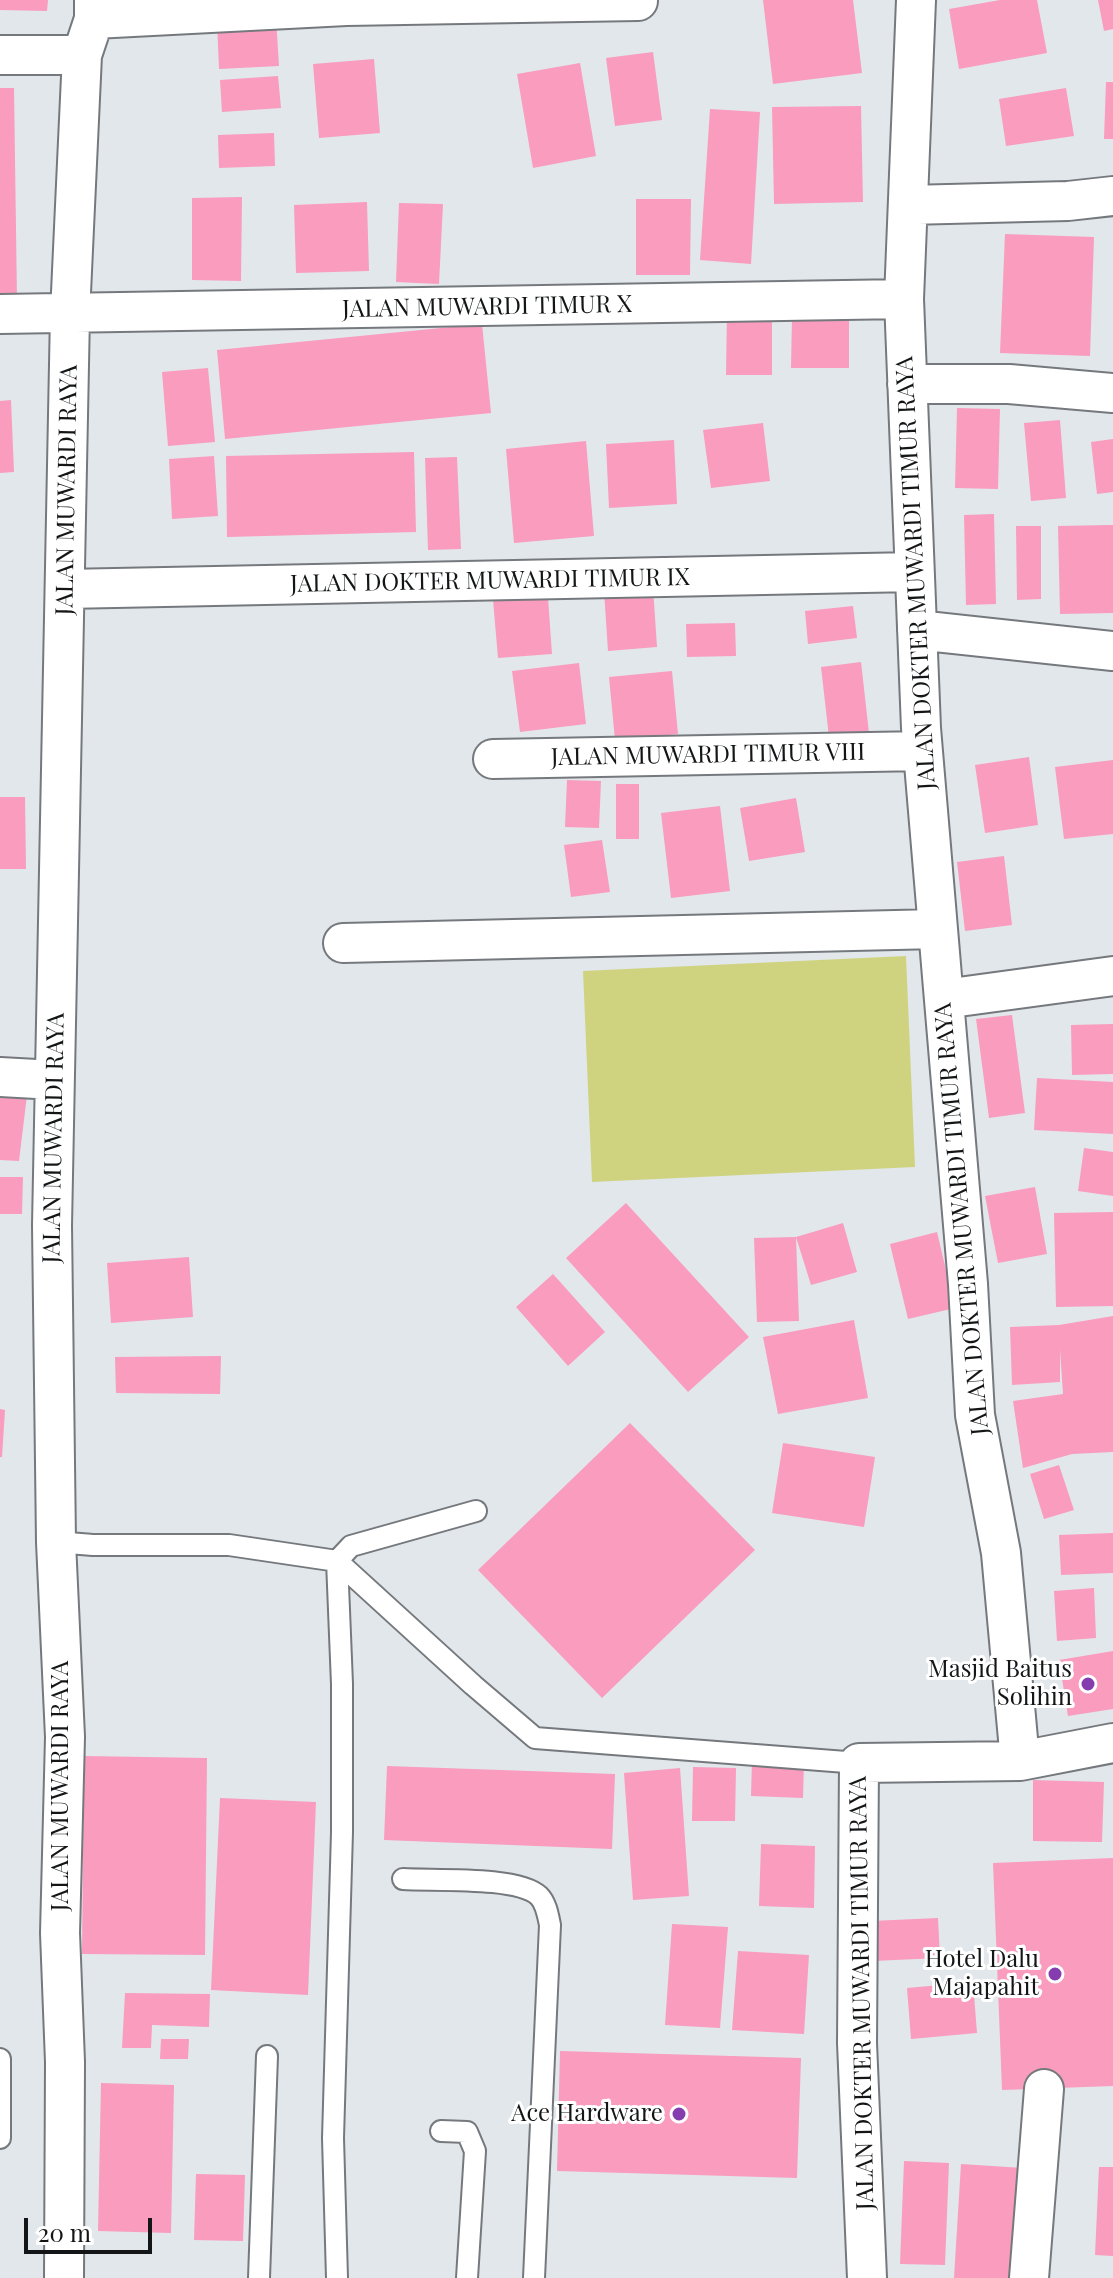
<!DOCTYPE html>
<style>
body{margin:0}
#map{position:relative;width:1113px;height:2278px;overflow:hidden;background:#e2e7eb;font-family:"Playfair Display",serif}
canvas{display:block}
.scale{position:absolute;left:24px;top:2218px;width:128px;height:36px;box-sizing:border-box;border:4px solid #131516;border-top:0;padding-left:10px;font-size:24px;line-height:28px;white-space:nowrap;color:#131516;-webkit-text-stroke:6px #fff;paint-order:stroke}
</style>
<div id="map">
<canvas width="1113" height="2278"></canvas>
<div class="scale">20 m</div>
</div>
<script>
const g = document.querySelector('canvas').getContext('2d');
g.lineJoin = 'round';
function fill(path, color) {
  g.fillStyle = color;
  g.fill(path, 'evenodd');
}
function trace(path, color, width, dash) {
  g.strokeStyle = color;
  g.lineWidth = width;
  g.lineCap = dash ? 'butt' : 'round';
  g.setLineDash(dash || []);
  g.stroke(path);
}
function write(font, color, halo, rows, align = 'center') {
  g.font = font + ' "Playfair Display",serif';
  g.lineWidth = 6;
  g.setLineDash([]);
  g.textBaseline = 'middle';
  g.strokeStyle = halo;
  g.fillStyle = color;
  for (const [text, x, y, turn = 0] of rows) {
    g.save();
    g.translate(x, y);
    g.rotate((+turn || 0) * Math.PI / 180);
    g.textAlign = isNaN(turn) ? turn : align;
    if (halo) g.strokeText(text, 0, 0);
    g.fillText(text, 0, 0);
    g.restore();
  }
}
fill(new Path2D(`
 M906 956 915 1167 592 1182 583 971Z`), '#cfd37f');
fill(new Path2D(`
 M0 0H48L47 11 0 10Z
 M763 0H853L862 73 773 84Z
 M1000 0H1037L1047 53 959 69 949 9Z
 M1098 0H1113V29L1104 31Z
 M276 18 279 66 219 69 217 21Z
 M653 52 662 120 615 126 606 58Z
 M374 59 380 133 319 138 313 64Z
 M580 63 596 156 533 168 517 74Z
 M278 76 281 108 222 112 220 80Z
 M1106 82H1113V139H1104Z
 M0 88H14L17 300H0Z
 M1066 88 1074 136 1006 146 999 99Z
 M861 106 863 202 774 204 772 107Z
 M710 109 760 112 751 264 700 260Z
 M274 133 275 166 219 168 218 135Z
 M242 197 241 281 192 280V198Z
 M636 199H691L690 275H636Z
 M367 202 369 271 296 273 294 205Z
 M399 203 443 204 439 284 396 282Z
 M1005 234 1094 237 1090 356 1000 353Z
 M727 311H772V375H726Z
 M792 317H849V368H791Z
 M482 324 491 413 225 439 217 350Z
 M208 368 215 442 168 446 162 372Z
 M11 400 14 472 0 473V401Z
 M957 408 1000 409 998 489 955 488Z
 M1060 420 1066 498 1031 501 1024 423Z
 M763 423 770 481 711 488 703 430Z
 M1113 439V492L1097 494 1091 442Z
 M674 440 677 504 609 508 606 444Z
 M586 441 594 536 514 543 506 449Z
 M414 452 416 532 227 537 226 456Z
 M214 456 218 516 172 519 169 459Z
 M457 457 461 549 428 550 425 458Z
 M994 514 996 604 966 605 964 515Z
 M1109 525H1113V613L1060 614 1058 526Z
 M1016 526H1041V599L1017 600Z
 M547 584 552 654 498 658 492 588Z
 M653 587 657 647 608 651 604 591Z
 M853 606 857 638 808 644 805 611Z
 M735 623 736 656 687 657 686 624Z
 M861 662 869 733 829 737 821 667Z
 M579 663 586 724 520 732 512 671Z
 M672 671 678 734 615 740 609 677Z
 M1029 757 1038 825 985 833 975 765Z
 M1113 760V834L1064 839 1055 767Z
 M567 780 601 781 599 828 565 827Z
 M616 784H639V839H616Z
 M0 797H25L26 869H0Z
 M796 798 805 852 749 861 740 808Z
 M720 806 730 891 671 898 661 813Z
 M602 840 610 892 571 897 564 845Z
 M1004 856 1012 925 965 931 957 862Z
 M1012 1015 1025 1113 989 1118 976 1019Z
 M1113 1024V1074L1072 1075 1071 1025Z
 M1037 1078 1113 1082V1134L1034 1130Z
 M0 1092 27 1095 19 1161 0 1160Z
 M1084 1148 1113 1152V1196L1078 1191Z
 M0 1177H23L22 1214H0Z
 M1035 1187 1047 1254 998 1263 985 1196Z
 M626 1203 749 1337 688 1392 566 1258Z
 M1113 1212V1306L1056 1307 1054 1213Z
 M843 1223 857 1272 811 1285 796 1237Z
 M937 1232 955 1308 908 1319 890 1244Z
 M796 1237 799 1321 757 1322 754 1238Z
 M189 1257 193 1317 111 1323 107 1263Z
 M553 1274 605 1332 568 1366 516 1307Z
 M1113 1316V1452L1072 1454 1023 1468 1013 1401 1063 1394 1060 1349V1382L1012 1385 1010 1327 1059 1325Z
 M854 1320 868 1398 778 1414 763 1337Z
 M221 1356 220 1394 116 1393 115 1357Z
 M0 1409 5 1410 2 1457H0Z
 M630 1423 755 1550 602 1698 478 1570Z
 M783 1443 875 1457 864 1527 772 1513Z
 M1059 1465 1074 1510 1044 1519 1030 1474Z
 M1113 1533V1573L1061 1575 1059 1535Z
 M1094 1588 1096 1638 1057 1641 1054 1591Z
 M1113 1651V1709L1068 1716 1059 1660Z
 M84 1756 207 1758 205 1955 82 1954Z
 M752 1760 804 1762 803 1798 751 1796Z
 M387 1766 615 1774 612 1849 384 1840Z
 M693 1767 736 1768 735 1821H692Z
 M680 1768 689 1896 633 1900 624 1773Z
 M1033 1780 1104 1782 1102 1842 1033 1841Z
 M220 1798 316 1802 308 1995 211 1990Z
 M761 1844 815 1846 814 1908 759 1906Z
 M1113 1858V2086L1002 2090 993 1863Z
 M938 1918 940 1958 873 1961 871 1921Z
 M672 1924 728 1927 720 2028 665 2025Z
 M738 1951 809 1955 804 2034 732 2030Z
 M973 1982 977 2033 911 2039 907 1988Z
 M125 1993 210 1994 209 2027 152 2025 151 2048H122Z
 M161 2039H189L188 2059H160Z
 M560 2051 801 2058 797 2178 557 2171Z
 M101 2083 174 2085 171 2233 98 2231Z
 M904 2161 949 2163 945 2265 900 2264Z
 M961 2164 1023 2168 1016 2278H954Z
 M1099 2167H1113V2256L1095 2255Z
 M196 2174 245 2175 243 2241 194 2240Z`), '#f99cbe');
const service = new Path2D(`
 M56 1542 93 1545H229L337 1561 473 1685 535 1738 859 1763
 M403 1879C434 1881 518 1876 539 1896 546 1903 548 1915 550 1925L534 2278
 M0 2059V2138
 M441 2131 467 2132 475 2151 467 2278
 M259 2278 267 2056
 M337 2278 333 2138 342 1832V1684L337 1561 351 1546 476 1511`);
const minor = new Path2D(`
 M94 19 346 6 638 1
 M0 55H82
 M908 205 1068 201 1113 196
 M0 314 904 299
 M907 384H1009L1113 393
 M65 589 914 572
 M917 630 1113 651
 M493 759 923 751
 M343 943 938 929
 M944 999 1113 976
 M0 1077 54 1080
 M1020 1761 1113 1743
 M64 2278 65 2062 60 1933 65 1737 56 1542 52 1225 70 314 82 55 94 19V0
 M867 2278 857 2043 859 1763 1020 1761 1001 1553 975 1415 968 1284 921 728 904 299 916 0
 M1029 2278 1044 2089`);
trace(service, '#75797d', 24);
trace(minor, '#75797d', 42);
trace(service, '#fff', 20);
trace(minor, '#fff', 38);
for (const [x, y, r, color] of [
 [1088,1684,8,"#843cae"],
 [1055,1974,8,"#843cae"],
 [679,2114,8,"#843cae"]
]) {
  const dot = new Path2D();
  dot.arc(x, y, r, 0, 2 * Math.PI);
  g.fillStyle = color;
  g.fill(dot);
  trace(dot, '#fff', 3);
}
write('24px', '#131516', '#fff', [
 ["JALAN MUWARDI TIMUR X",487,307,-1],
 ["JALAN MUWARDI RAYA",67,490,-89],
 ["JALAN DOKTER MUWARDI TIMUR RAYA",916,573,-93],
 ["JALAN DOKTER MUWARDI TIMUR IX",490,581,-1],
 ["JALAN MUWARDI TIMUR VIII",708,755,-1],
 ["JALAN MUWARDI RAYA",54,1138,-89],
 ["JALAN DOKTER MUWARDI TIMUR RAYA",962,1219,-95],
 ["JALAN MUWARDI RAYA",61,1786,-90],
 ["JALAN DOKTER MUWARDI TIMUR RAYA",862,1993,-91]
]);
write('24px', '#131516', '#fff', [
 ["Masjid Baitus",1072,1670],
 ["Solihin",1072,1698],
 ["Hotel Dalu",1039,1960],
 ["Majapahit",1039,1988],
 ["Ace Hardware",663,2114]
], 'right');
</script>
